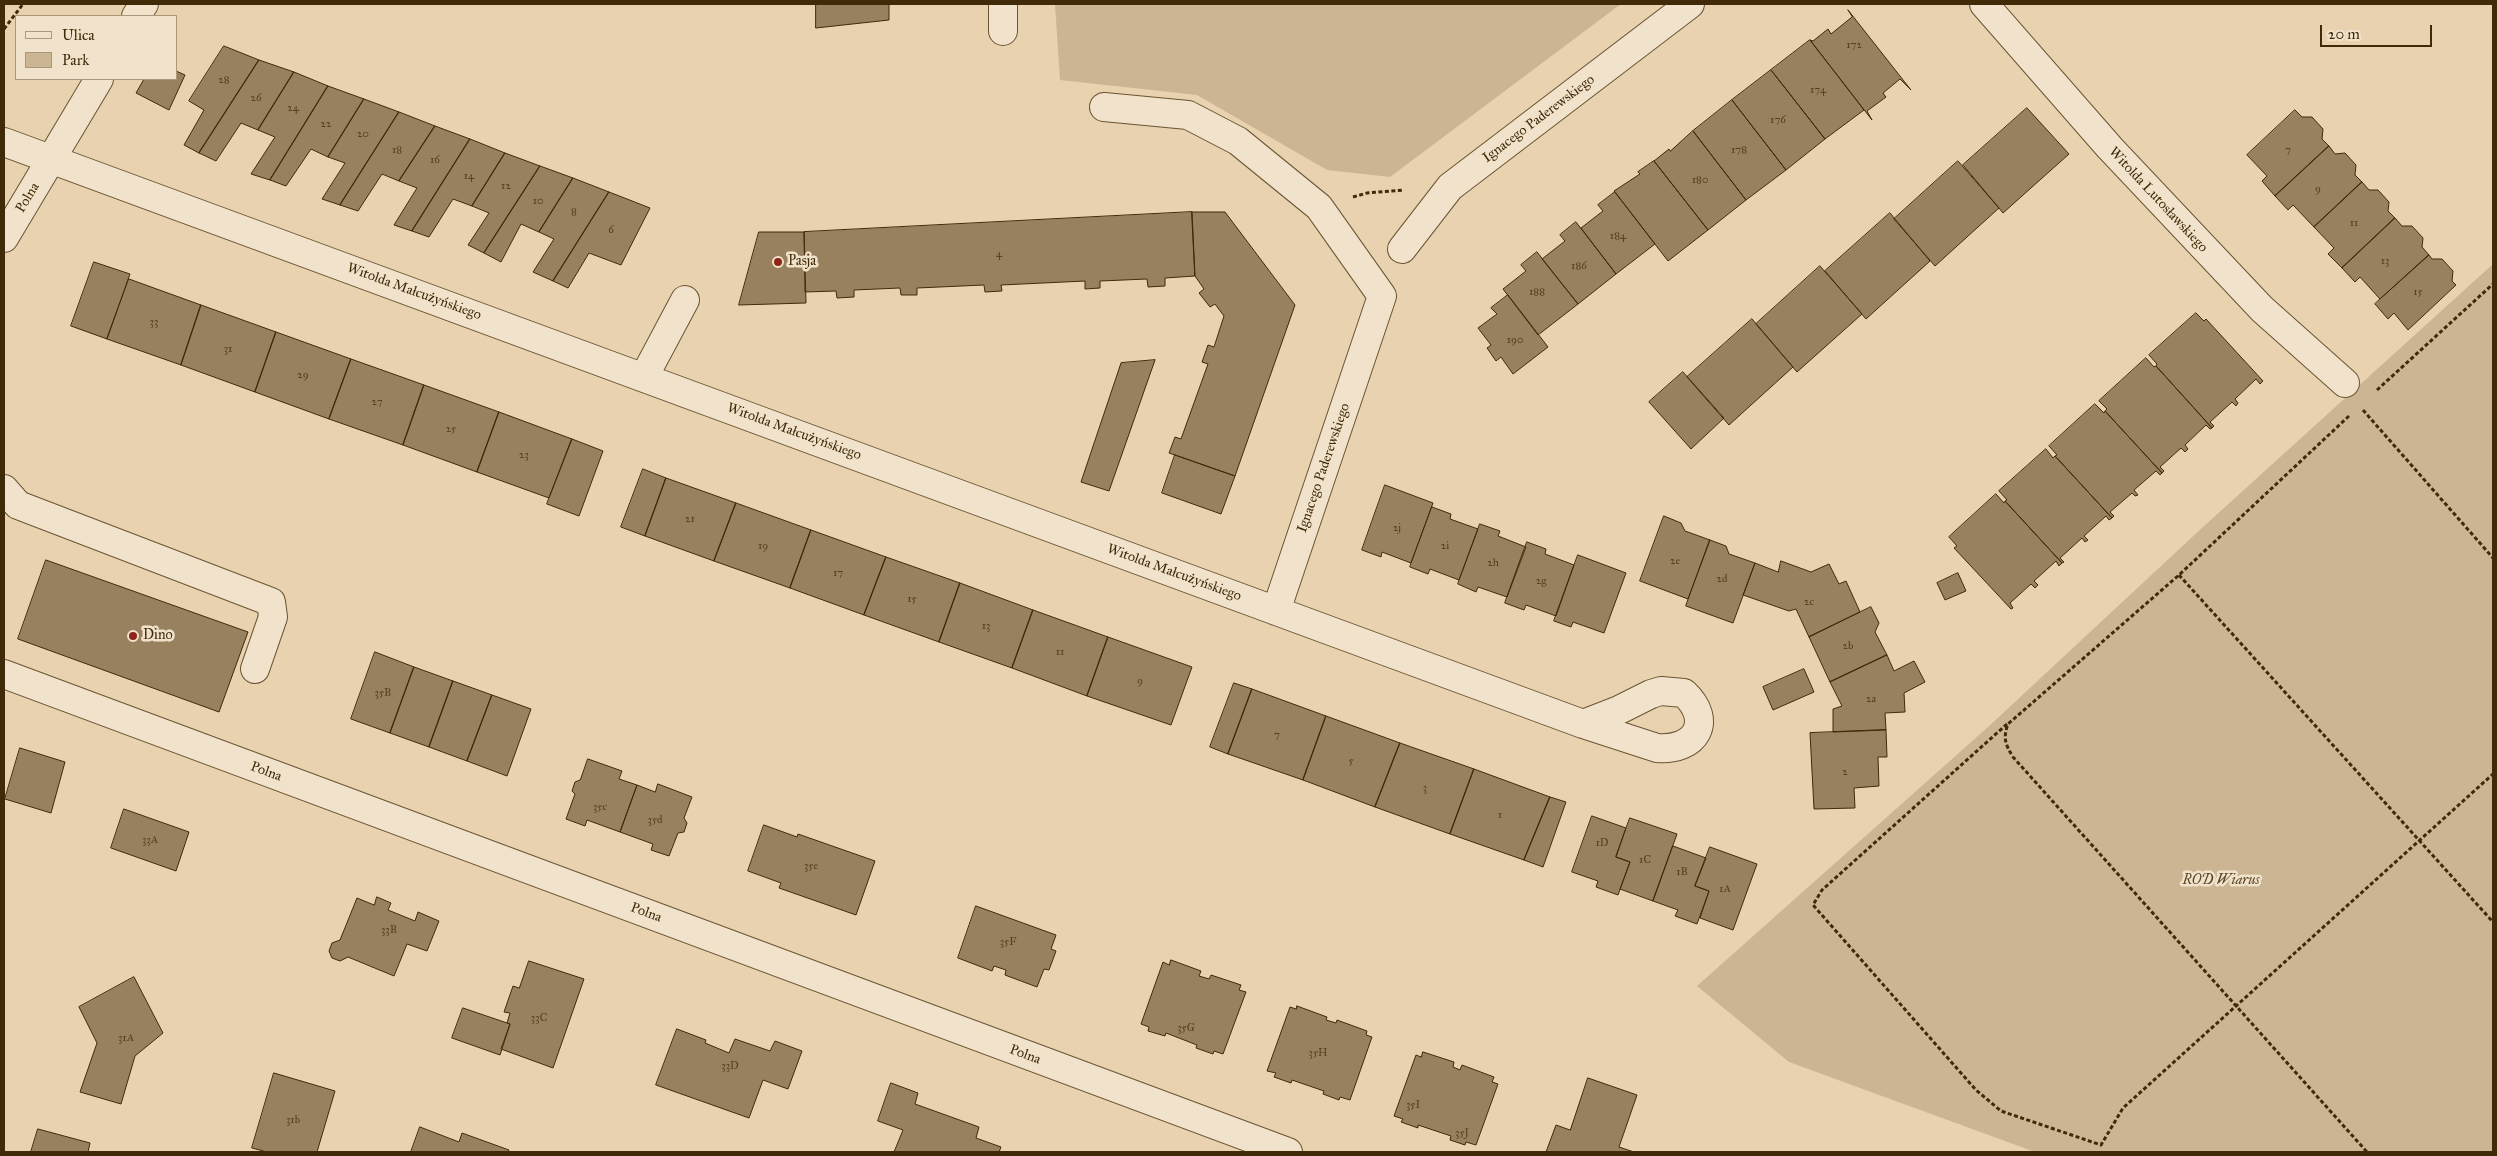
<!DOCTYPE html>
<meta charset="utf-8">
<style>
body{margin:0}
#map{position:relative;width:2497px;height:1156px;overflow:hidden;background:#e9d2af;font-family:"IM FELL Great Primer",serif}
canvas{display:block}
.frame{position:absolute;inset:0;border:5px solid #402a08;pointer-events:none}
.legend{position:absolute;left:15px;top:15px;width:162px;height:65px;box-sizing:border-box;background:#f1e2cb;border:1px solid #aa987d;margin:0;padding:6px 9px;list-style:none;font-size:15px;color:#402a08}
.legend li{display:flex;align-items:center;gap:10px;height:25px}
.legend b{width:25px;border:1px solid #aa987d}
.scale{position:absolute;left:2320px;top:25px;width:112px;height:22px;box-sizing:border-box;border:2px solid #402a08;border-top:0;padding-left:6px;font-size:15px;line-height:18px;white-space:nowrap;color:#402a08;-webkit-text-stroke:4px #f1e2cb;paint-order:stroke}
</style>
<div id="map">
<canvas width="2497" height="1156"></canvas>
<div class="frame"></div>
<ul class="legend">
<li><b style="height:6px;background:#f1e2cb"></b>Ulica</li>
<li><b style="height:14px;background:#ccb593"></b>Park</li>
</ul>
<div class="scale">20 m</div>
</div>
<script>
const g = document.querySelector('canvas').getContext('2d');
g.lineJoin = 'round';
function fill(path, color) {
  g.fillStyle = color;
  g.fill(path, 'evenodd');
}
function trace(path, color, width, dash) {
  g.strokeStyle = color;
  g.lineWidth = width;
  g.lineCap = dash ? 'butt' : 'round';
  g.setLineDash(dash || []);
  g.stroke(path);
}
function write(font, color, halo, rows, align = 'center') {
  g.font = font + ' "IM FELL Great Primer",serif';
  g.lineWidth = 5;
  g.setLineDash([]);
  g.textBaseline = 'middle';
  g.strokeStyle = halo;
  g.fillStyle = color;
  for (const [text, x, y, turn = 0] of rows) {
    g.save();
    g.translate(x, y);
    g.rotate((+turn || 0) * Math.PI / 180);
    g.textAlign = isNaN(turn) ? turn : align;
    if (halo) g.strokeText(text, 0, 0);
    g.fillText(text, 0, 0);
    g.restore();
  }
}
fill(new Path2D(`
 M1055 4H1621L1390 177 1327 170 1197 95 1060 80Z
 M2493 264V1152H2035L1789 1062 1697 986 1988 727 2203 527Z`), '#ccb593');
const building = new Path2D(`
 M816 4H889V20L816 28Z
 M1848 10 1911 90 1900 79 1883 93 1886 97 1867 111 1872 120 1810 40 1813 41 1828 29 1831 34 1852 17Z
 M1810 40 1864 110 1825 139 1771 70Z
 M224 46 259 60 199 153 184 145 204 110 189 101Z
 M259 60 294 72 258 130 241 123 216 161 199 153Z
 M1771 70 1825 139 1786 170 1732 100Z
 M176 71 185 75 169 110 136 93 144 79H176Z
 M294 72 328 86 270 180 251 174 275 137 258 130Z
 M328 86 364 99 328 157 311 149 286 186 270 180Z
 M364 99 399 112 340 205 322 199 345 163 328 157Z
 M1732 100 1786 170 1746 200 1693 131Z
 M2027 108 2069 154 2003 213 1963 165Z
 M2295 110 2302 117H2312L2323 129 2322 139 2329 146 2275 196 2262 181 2267 176 2247 155Z
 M399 112 435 126 399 181 382 174 358 211 340 205Z
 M435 126 470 139 412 231 394 225 417 188 399 181Z
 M1693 131 1746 200 1708 230 1654 161 1669 149 1670 151Z
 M470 139 505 153 472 206 453 199 429 237 412 231Z
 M2329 146 2335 154 2345 153 2356 165 2355 175 2362 182 2314 227 2293 205 2288 210 2275 196Z
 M505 153 540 166 484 253 468 245 489 213 472 206Z
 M1654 161 1708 230 1668 261 1614 191 1640 174 1638 172Z
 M1958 161 1999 208 1935 266 1894 219Z
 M540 166 573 178 539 232 521 224 501 262 484 253Z
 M573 178 609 192 553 281 533 272 554 239 539 232Z
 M2362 182 2369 190H2378L2389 202 2388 211 2395 218 2342 268 2328 254 2334 248 2314 227Z
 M609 192 650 208 621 265 589 253 568 288 553 281Z
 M1615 192 1655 244 1616 274 1581 228 1603 211 1598 205Z
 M1192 212 1195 276 1165 278V286L1148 287 1147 279 1100 281V288L1085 289V281L1001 285 1002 291 985 292 984 285 917 288V295H901L900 288 854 290V297L837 298 836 291 805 292 804 232Z
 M1192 212H1225L1295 305 1235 476 1169 453 1175 437 1181 439 1208 364 1202 362 1208 345 1214 347 1224 316 1215 304 1210 307 1199 293 1204 289 1195 276Z
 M1890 213 1930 261 1866 319 1825 271Z
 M2395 218 2402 226H2412L2423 238 2422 247 2429 255 2380 299 2360 277 2355 282 2342 268Z
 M1576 222 1616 274 1578 304 1542 259 1565 241 1560 235Z
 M759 232H804L806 303 739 305Z
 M1537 252 1578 304 1538 335 1503 289 1526 271 1521 265Z
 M2429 255 2432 259H2442L2453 271 2452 281 2456 285 2408 330 2394 313 2388 319 2375 304Z
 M94 262 130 274 107 339 71 326Z
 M1820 266 1862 314 1797 372 1756 324Z
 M129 279 201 305 181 365 107 339Z
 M1508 295 1548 347 1513 374 1501 357 1496 361 1487 348 1491 345 1478 328 1497 314 1491 308Z
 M201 305 276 332 255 392 181 365Z
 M2196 313 2204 321 2206 319 2263 381 2260 384 2256 379 2235 399 2238 403 2236 406 2232 402 2210 422 2214 426 2212 428 2156 366 2157 364 2149 355Z
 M1752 319 1793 367 1729 425 1687 377Z
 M276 332 351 359 329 419 255 392Z
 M2146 358 2154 367 2156 366 2212 428 2210 429 2206 425 2185 445 2188 449 2185 452 2181 448 2160 467 2164 471 2162 473 2105 411 2107 409 2099 401Z
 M351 359 424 385 403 445 329 419Z
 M1155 360 1109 491 1081 482 1121 363Z
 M1683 372 1724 418 1691 449 1649 402Z
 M424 385 499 412 477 472 403 445Z
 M2095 404 2104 413 2105 411 2162 473 2160 475 2156 471 2134 490 2138 495 2135 496 2132 493 2110 512 2114 516 2112 518 2055 456 2057 455 2049 446Z
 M499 412 572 439 549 498 477 472Z
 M572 439 603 451 579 516 547 504Z
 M2046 449 2053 458 2055 456 2112 518 2109 520 2106 516 2084 536 2088 540 2085 542 2082 538 2060 558 2064 562 2062 563 2005 501 2007 500 1999 491Z
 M1175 455 1235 476 1221 514 1162 493Z
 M643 469 666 478 645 536 621 527Z
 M666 478 736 503 714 561 645 536Z
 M1385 485 1433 503 1411 563 1382 552 1381 557 1362 550Z
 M1996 494 2004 503 2005 501 2062 563 2059 566 2056 561 2034 581 2038 585 2035 588 2031 584 2010 603 2013 608 2011 609 1954 548 1957 546 1949 537Z
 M736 503 811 530 790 588 714 561Z
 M1432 507 1451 514 1450 519 1478 529 1459 580 1430 569 1428 574 1410 567Z
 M1664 516 1681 523 1685 531 1710 540 1688 599 1640 581Z
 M1480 524 1500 531 1498 536 1526 547 1507 597 1478 587 1476 592 1458 584Z
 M811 530 886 557 864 615 790 588Z
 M1710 540 1726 546 1729 554 1755 563 1733 623 1686 606Z
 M1527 542 1546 549 1545 554 1574 565 1556 616 1526 605 1524 610 1505 603Z
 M1578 555 1626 573 1604 633 1573 622 1571 627 1554 621Z
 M886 557 960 583 939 642 864 615Z
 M46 560 248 632 219 712 18 639Z
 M1781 561 1811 572 1829 564 1839 584 1846 581 1860 612 1809 637 1796 609 1789 611 1743 595 1755 563 1778 572Z
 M1958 573 1966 591 1945 600 1937 583Z
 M960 583 1033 610 1012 668 939 642Z
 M1871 607 1879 623 1875 632 1887 655 1830 682 1809 637Z
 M1033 610 1108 637 1087 696 1012 668Z
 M1108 637 1192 667 1171 725 1087 696Z
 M375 652 414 667 390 733 351 719Z
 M1887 655 1894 671 1914 661 1925 682 1904 693 1905 712 1885 713 1886 730 1833 732V709L1842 706 1830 682Z
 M414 667 453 681 429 747 390 733Z
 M1804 669 1814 692 1773 710 1763 687Z
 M453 681 492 695 467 761 429 747Z
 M1234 683 1252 689 1228 754 1210 747Z
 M1252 689 1326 716 1303 780 1228 754Z
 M492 695 531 709 507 776 467 761Z
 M1326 716 1400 743 1375 807 1303 780Z
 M1886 730 1887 757H1878L1879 786 1854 788 1855 808 1814 809 1810 733Z
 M1400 743 1474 769 1450 834 1375 807Z
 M20 748 65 762 51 813 5 799Z
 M588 759 622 771 619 779 637 785 620 832 587 820 585 826 566 819 575 794 572 791 575 782 580 780Z
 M1474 769 1550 797 1524 860 1450 834Z
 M658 784 692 797 684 818 687 823 684 832 678 833 669 856 651 850 653 844 620 832 637 785 655 792Z
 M1550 797 1566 802 1543 867 1524 860Z
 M124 809 189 832 176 871 111 848Z
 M1592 816 1626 828 1616 857 1630 862 1618 895 1596 887 1598 881 1572 872Z
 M1630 818 1677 834 1653 901 1620 889 1630 862 1616 857Z
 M764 825 797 837 798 834 875 861 856 915 779 888 781 883 748 871Z
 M1673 846 1706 858 1695 886 1709 891 1697 924 1675 916 1678 910 1653 901Z
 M1710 847 1757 864 1733 930 1700 918 1709 891 1695 886Z
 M377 897 391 903 388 910 415 921 418 912 439 921 427 951 407 944 394 976 348 957 340 961 332 958 329 951 332 943 340 940 357 898 374 905Z
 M976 906 1056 935 1051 949 1056 951 1049 970 1044 969 1037 987 1005 975 1006 970 994 966 992 971 958 958Z
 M1171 960 1201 971 1199 976 1209 979 1211 975 1241 985 1239 990 1246 992 1223 1054 1214 1051 1213 1054 1196 1048 1197 1045 1166 1033 1165 1036 1148 1031 1149 1027 1141 1024 1163 962 1169 965Z
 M529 961 584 979 553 1068 501 1049 510 1024 507 1023 510 1013 504 1012 513 986 519 988Z
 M134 977 163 1033 135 1056 121 1104 80 1092 97 1043 79 1007Z
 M1297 1006 1327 1017 1326 1020 1336 1023 1337 1020 1367 1031 1366 1035 1372 1037 1350 1100 1340 1097 1339 1100 1323 1094 1324 1091 1292 1080 1291 1083 1274 1077 1276 1073 1267 1071 1290 1007 1296 1009Z
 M463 1008 510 1024 500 1055 452 1038Z
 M677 1029 706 1040 705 1043 729 1053 735 1039 770 1051 775 1041 802 1051 788 1089 763 1080 749 1118 656 1085Z
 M1423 1052 1454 1062 1453 1067 1460 1070 1462 1065 1494 1077 1492 1082 1498 1084 1476 1145 1466 1142 1465 1145 1450 1140 1451 1136 1418 1125V1128L1401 1122 1403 1119 1394 1116 1416 1055 1421 1057Z
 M274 1073 335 1091 317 1152H267L252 1148Z
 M1588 1078 1637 1095 1619 1147 1634 1152H1546L1556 1125 1570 1130Z
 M891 1083 918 1093 915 1104 979 1127 976 1138 1001 1147 999 1152H894L903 1130 878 1121Z
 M420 1127 459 1142 462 1133 509 1150 508 1152H411Z
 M38 1129 90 1143 88 1152H31Z`);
fill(building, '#98815f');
trace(building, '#402a08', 1);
const minor = new Path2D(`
 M1003 4V31
 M1984 4 2110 148 2262 309 2345 383
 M136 16 144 4
 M1104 107 1188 115 1238 141 1319 207 1382 296 1276 611
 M4 142 1583 724 1657 748C1696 751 1714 721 1684 693L1661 691 1651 694 1619 710 1583 724
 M4 238 99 79
 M1402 249 1450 187 1690 4
 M644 377 685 300
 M4 489 18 505 271 602 273 617 255 669
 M4 674 1288 1152`);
trace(minor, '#6a5432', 30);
trace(new Path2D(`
 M4 29 23 4
 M1353 197 1367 193 1404 190
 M2377 390 2493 284
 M2363 410 2493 558
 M2349 416 2179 575 2008 724C2003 738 2005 744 2013 757L2367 1152
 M2179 575 2493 922
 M2007 724 1822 890 1813 905 1976 1090 2001 1111 2101 1145 2123 1108 2493 774`), '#402a08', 3, [4, 2.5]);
trace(minor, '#f1e2cb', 28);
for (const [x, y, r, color] of [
 [778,262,5,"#8f2418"],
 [133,636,5,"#8f2418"]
]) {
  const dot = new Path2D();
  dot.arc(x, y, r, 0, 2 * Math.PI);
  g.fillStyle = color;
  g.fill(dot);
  trace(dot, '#f1e2cb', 2);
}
write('11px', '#56401e', null, [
 ["172",1854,45],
 ["28",224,80],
 ["174",1818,90],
 ["26",256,98],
 ["24",293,108],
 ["176",1778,120],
 ["22",326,124],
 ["20",363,134],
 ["18",397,150],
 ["178",1739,150],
 ["7",2288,150],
 ["16",435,160],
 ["14",469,176],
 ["180",1700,180],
 ["12",506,186],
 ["9",2318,189],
 ["10",538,201],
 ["8",574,212],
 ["11",2354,223],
 ["6",611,230],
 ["184",1618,236],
 ["4",999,254],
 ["13",2385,261],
 ["186",1579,266],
 ["188",1537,292],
 ["15",2418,292],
 ["33",154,322],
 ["190",1515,340],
 ["31",228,349],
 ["29",303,375],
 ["27",377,402],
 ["25",451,429],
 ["23",524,455],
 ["21",690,519],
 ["2j",1397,528],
 ["19",763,546],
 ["2i",1445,546],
 ["2e",1675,561],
 ["2h",1493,563],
 ["17",838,573],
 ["2d",1722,579],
 ["2g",1541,581],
 ["15",912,599],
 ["2c",1809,602],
 ["13",986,626],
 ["2b",1848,646],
 ["11",1060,652],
 ["9",1140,681],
 ["35B",383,693],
 ["2a",1871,699],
 ["7",1277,735],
 ["5",1351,761],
 ["2",1845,772],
 ["3",1425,788],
 ["35c",600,807],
 ["1",1500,815],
 ["35d",655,820],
 ["33A",150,840],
 ["1D",1602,843],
 ["1C",1645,860],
 ["35e",811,866],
 ["1B",1682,872],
 ["1A",1725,889],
 ["33B",389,930],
 ["35F",1008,942],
 ["33C",539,1018],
 ["35G",1186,1028],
 ["31A",126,1038],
 ["35H",1318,1053],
 ["33D",730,1066],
 ["35I",1413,1105],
 ["31b",293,1120],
 ["35J",1462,1133]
]);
write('14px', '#402a08', '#f1e2cb', [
 ["Ignacego Paderewskiego",1539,119,-37],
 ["Polna",28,198,-59],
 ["Witolda Lutosławskiego",2158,200,47],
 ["Witolda Małcużyńskiego",414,292,20],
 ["Witolda Małcużyńskiego",794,432,20],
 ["Ignacego Paderewskiego",1324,468,-71],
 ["Witolda Małcużyńskiego",1174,573,20],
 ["Polna",266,772,20],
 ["Polna",646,913,20],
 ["Polna",1025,1055,20]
]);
write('14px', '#402a08', '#f1e2cb', [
 ["Pasja",788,262],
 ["Dino",143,636]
], 'left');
write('italic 14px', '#5c4624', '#f1e2cb', [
 ["ROD Wiarus",2221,881]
]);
</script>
